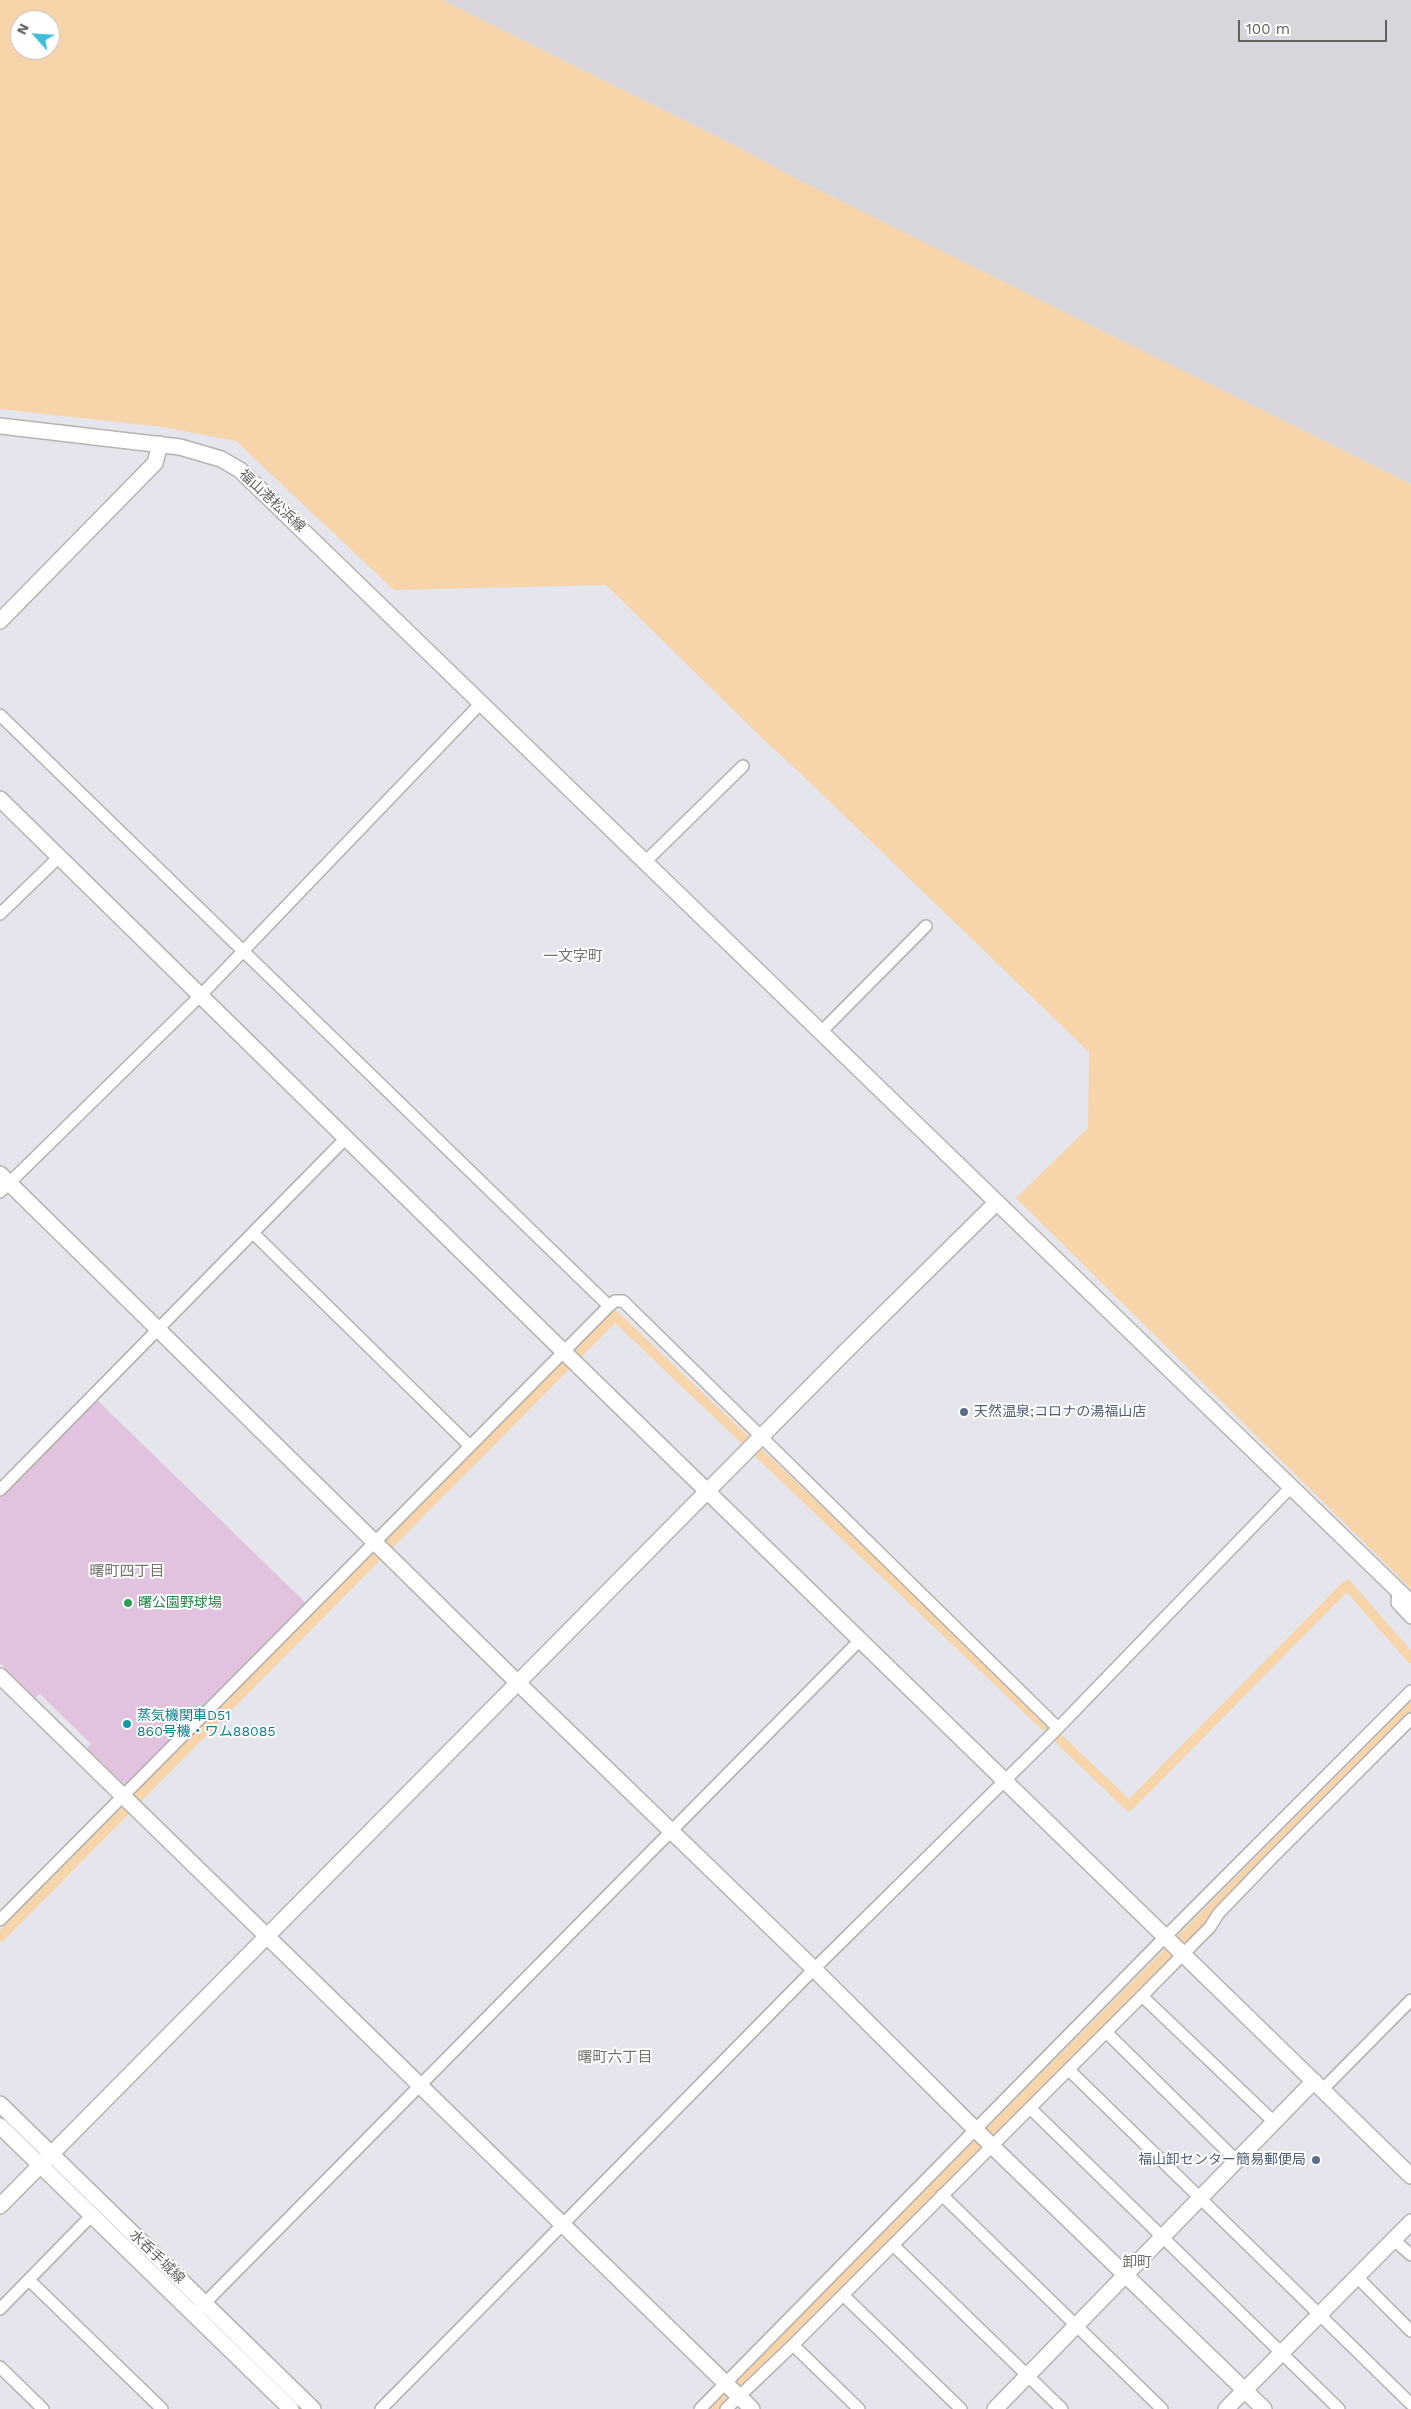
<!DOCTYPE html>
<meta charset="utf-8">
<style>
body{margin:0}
#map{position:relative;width:1411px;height:2409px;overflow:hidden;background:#e4e5ed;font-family:"Work Sans",sans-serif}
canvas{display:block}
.north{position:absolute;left:10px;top:10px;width:50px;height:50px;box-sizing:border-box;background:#fff;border:1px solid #c1c0be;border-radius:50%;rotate:296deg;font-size:14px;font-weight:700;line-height:20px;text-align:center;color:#63615c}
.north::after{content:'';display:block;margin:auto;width:18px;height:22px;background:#3ebcd9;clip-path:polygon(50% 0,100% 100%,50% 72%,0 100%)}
.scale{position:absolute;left:1238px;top:20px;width:149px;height:22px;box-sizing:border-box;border:2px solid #63615c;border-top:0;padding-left:6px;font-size:15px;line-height:18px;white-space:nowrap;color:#63615c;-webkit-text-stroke:4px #fff;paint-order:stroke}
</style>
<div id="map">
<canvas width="1411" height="2409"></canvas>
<div class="north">N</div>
<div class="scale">100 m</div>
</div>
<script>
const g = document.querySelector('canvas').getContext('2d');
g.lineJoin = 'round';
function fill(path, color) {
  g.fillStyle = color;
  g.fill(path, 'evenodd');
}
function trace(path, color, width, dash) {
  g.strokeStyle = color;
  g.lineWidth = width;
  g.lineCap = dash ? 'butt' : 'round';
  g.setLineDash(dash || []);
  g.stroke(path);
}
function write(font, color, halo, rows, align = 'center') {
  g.font = font + ' "Work Sans","Noto Sans JP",sans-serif';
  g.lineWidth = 4;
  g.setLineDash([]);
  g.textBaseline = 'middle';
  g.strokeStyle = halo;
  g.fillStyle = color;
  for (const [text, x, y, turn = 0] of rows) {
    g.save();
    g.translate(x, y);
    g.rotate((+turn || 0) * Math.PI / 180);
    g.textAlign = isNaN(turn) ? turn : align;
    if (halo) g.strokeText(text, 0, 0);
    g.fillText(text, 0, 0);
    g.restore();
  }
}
fill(new Path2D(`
 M442 0H1411V484L801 181 730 143Z`), '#d6d6dc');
fill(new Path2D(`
 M97 1400 306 1603 128 1784 123 1783 87 1748 91 1744 40 1694 35 1698 0 1663V1498Z`), '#e2c3df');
fill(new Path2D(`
 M0 0H442L730 143 801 181 1411 484V1589L1016 1198 1088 1128 1089 1052 797 770 766 742 606 585 394 590 236 441 162 427 0 409ZM20 20H50V50H20Z`), '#f7d4aa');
trace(new Path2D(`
 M1060 1740 1129 1806 1347 1585 1411 1658
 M0 1937 615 1316 1044 1725
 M715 2409 1411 1708`), '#f7d4aa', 10);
const street = new Path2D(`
 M0 715 609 1306 0 1920
 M646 861 743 766
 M0 914 59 857
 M822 1031 926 926
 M0 1192 201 995 482 702
 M253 1233 470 1446
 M609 1306 615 1301H623L1058 1728
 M0 1490 346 1138
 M1398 1590 1397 1603 1411 1618
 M1142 1996 1274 2122
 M1106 2032 1237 2161
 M1069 2070 1411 2404
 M1323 2089 1411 2000
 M1030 2108 1339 2409
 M942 2195 1162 2409
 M1394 2240 1411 2255
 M893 2245 1062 2409
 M1357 2277 1411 2331
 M30 2281 162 2409
 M843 2295 961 2409
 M200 2308 861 1639
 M0 2309 93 2214
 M793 2345 859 2409
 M0 2367 43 2409
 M381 2409 814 1969 1058 1728 1291 1487
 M700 2409 1165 1937 1411 1691
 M726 2409 793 2345 1142 1996 1210 1927 1219 1913 1271 1859 1411 1719`);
const secondary = new Path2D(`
 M0 426 180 447 221 459 240 470 1411 1603
 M0 621 155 463 160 444
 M0 799 564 1352 1411 2176
 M0 1174 518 1683 814 1969 992 2146 1264 2409
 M0 1676 752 2409
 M0 2104 313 2409
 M0 2126 291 2409
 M0 2206 846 1351 997 1202
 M995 2409 1314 2081
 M1226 2409 1411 2222`);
trace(street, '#b3b1ad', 14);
trace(secondary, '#b6b4ae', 18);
trace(street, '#fff', 11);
trace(secondary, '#fff', 15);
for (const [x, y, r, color] of [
 [964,1412,5,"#5c6f8a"],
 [128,1603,5,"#2e9e5b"],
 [127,1724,5,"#0f9aa8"],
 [1316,2160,5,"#5c6f8a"]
]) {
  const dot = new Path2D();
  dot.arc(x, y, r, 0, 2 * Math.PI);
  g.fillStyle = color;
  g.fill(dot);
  trace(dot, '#fff', 2);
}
write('14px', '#63615c', '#fff', [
 ["福山港松浜線",272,501,43],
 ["水呑手城線",157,2257,44]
]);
write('14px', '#4e5e75', '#fff', [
 ["天然温泉;コロナの湯福山店",974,1412],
 ["福山卸センター簡易郵便局",1306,2160,"right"]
], 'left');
write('14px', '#27864d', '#fff', [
 ["曙公園野球場",138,1603]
], 'left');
write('14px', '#0d838f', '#fff', [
 ["蒸気機関車D51",137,1716],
 ["860号機・ワム88085",137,1732]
], 'left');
write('15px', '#75726d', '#fff', [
 ["一文字町",573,957],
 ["曙町四丁目",127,1572],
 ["曙町六丁目",615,2058],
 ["卸町",1137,2263]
]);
</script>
